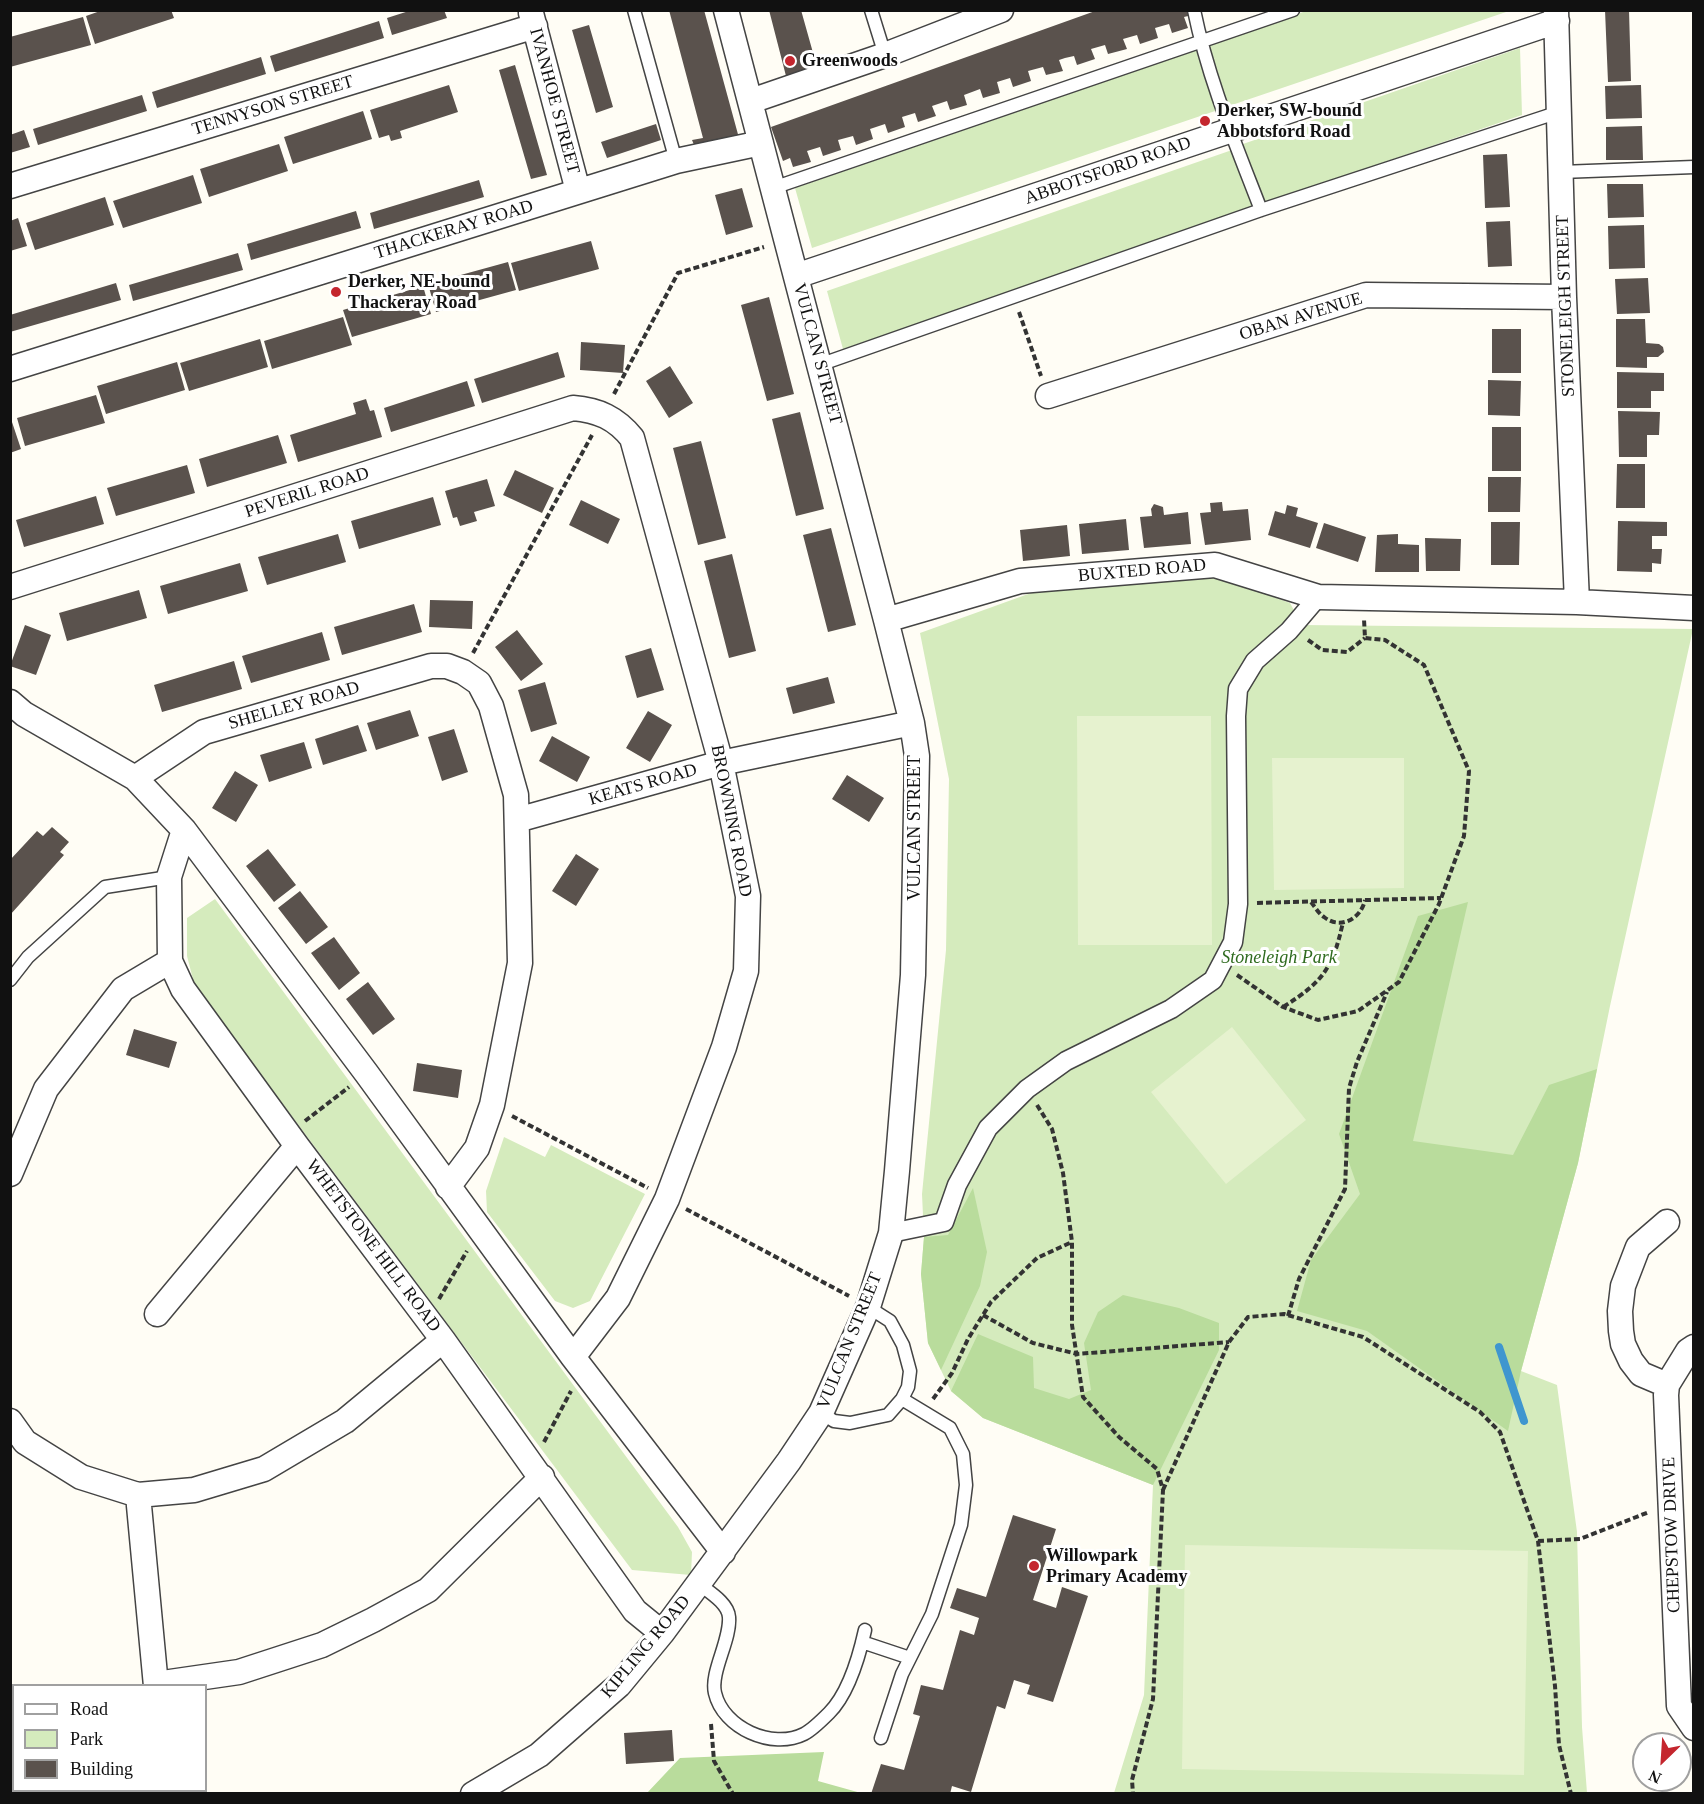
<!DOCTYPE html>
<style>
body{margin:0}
#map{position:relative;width:1704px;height:1804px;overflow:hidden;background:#fffdf5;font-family:"Times New Roman",serif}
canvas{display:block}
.frame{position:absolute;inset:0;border:12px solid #111;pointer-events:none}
.legend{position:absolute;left:12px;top:1684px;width:195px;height:108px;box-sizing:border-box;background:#fff;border:2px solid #a0a0a0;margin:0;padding:8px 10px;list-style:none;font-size:18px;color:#111}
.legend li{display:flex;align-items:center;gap:12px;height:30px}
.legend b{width:30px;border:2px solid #a0a0a0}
.north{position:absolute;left:1632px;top:1732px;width:60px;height:60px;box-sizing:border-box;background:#fff;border:2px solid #a0a0a0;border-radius:50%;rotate:205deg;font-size:16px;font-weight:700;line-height:24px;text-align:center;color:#111}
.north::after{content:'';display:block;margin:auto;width:21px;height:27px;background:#c4262e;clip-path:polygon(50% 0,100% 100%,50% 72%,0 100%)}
</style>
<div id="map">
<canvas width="1704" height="1804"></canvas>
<div class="frame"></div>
<ul class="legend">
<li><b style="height:8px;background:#fff"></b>Road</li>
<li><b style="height:16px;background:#d5ebbd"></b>Park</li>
<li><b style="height:16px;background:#5a524d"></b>Building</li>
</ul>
<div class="north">N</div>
</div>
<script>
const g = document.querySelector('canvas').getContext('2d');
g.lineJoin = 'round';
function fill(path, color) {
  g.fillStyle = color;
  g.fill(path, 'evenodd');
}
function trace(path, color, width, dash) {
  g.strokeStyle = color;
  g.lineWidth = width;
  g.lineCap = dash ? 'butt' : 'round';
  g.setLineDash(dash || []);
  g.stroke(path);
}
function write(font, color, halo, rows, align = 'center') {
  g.font = font + ' "Times New Roman",serif';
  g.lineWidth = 6;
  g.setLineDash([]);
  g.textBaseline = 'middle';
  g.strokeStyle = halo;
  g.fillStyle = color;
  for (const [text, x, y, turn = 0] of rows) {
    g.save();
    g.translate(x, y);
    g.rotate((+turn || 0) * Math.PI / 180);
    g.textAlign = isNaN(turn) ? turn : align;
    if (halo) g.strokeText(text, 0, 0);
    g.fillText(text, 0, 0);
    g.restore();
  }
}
fill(new Path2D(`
 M1306 11H1509L1226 107 1204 46Z
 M1520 48 1522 115 1265 203 1243 144Z
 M1197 50 1218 110 812 248 795 188Z
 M1232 150 1253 209 843 349 827 291Z
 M1220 577 1290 603 1302 625 1693 629 1610 1006 1578 1163 1521 1371 1557 1385 1577 1532 1582 1727 1587 1793H1114L1144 1695 1153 1485 983 1418 951 1391 928 1343 921 1274 924 1237 922 1194 946 950 949 779 920 633 1031 593Z
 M215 899 678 1527 692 1552 691 1575 632 1570 195 987 187 956V918Z
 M504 1137 545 1157 551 1145 645 1194 590 1301 573 1308 555 1301 487 1212 486 1191Z`), '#d5ebbd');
fill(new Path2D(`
 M1468 902 1413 1141 1513 1155 1549 1085 1597 1069 1578 1163 1521 1371 1508 1431 1367 1331 1297 1311 1311 1260 1360 1194 1339 1134 1418 916Z
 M973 1188 987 1252 980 1286 941 1370 928 1343 921 1274 924 1237 948 1235Z
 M1123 1295 1179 1308 1219 1323V1350L1153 1485 983 1418 951 1391 978 1334 1033 1357 1034 1388 1069 1399 1091 1390 1084 1343 1098 1312Z
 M824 1752 818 1781 861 1793H647L680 1758Z`), '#b9dc9c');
fill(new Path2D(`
 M1077 716H1211L1212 945H1078Z
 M1272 758H1404V888L1274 890Z
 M1232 1027 1306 1120 1226 1184 1151 1092Z
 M1185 1545 1528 1551 1524 1775 1182 1769Z`), '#e6f2cf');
trace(new Path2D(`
 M1499 1347 1524 1421`), '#3f96cf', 8);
fill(new Path2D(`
 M103 10H171L174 18 95 44 86 16Z
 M412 10H444L447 18 392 35 387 18Z
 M669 10H704L739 138 697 152 692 140 703 138Z
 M769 10H801L817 67 786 76Z
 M1098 10H1191L1192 15 1184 17 1188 28 1172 33 1169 24 1155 28 1158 38 1140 44 1137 35 1123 39 1127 49 1108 54 1105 45 1091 49 1095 59 1077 65 1074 56 1065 58 1059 60 1063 71 1046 75 1043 67 1028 71 1031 81 1013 87 1010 78 997 82 1000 93 983 98 980 89 964 95 967 105 950 110 947 101 932 106 936 116 918 122 915 113 902 117 905 127 888 133 885 124 870 129 873 139 856 145 853 136 838 140 841 150 823 156 820 147 807 151 811 162 793 167 790 158 783 161 771 127Z
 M1605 10H1629L1631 81 1608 82Z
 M83 17 91 45 10 67V37Z
 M379 21 384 38 275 72 270 56Z
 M589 25 613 107 596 113 572 30Z
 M261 57 266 74 157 108 152 92Z
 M515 65 547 175 531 179 499 70Z
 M449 85 458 112 400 131 402 138 391 141 389 135 379 138 370 110Z
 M1641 85 1642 118 1606 119 1605 86Z
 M142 95 147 111 38 145 33 129Z
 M363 111 372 139 293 164 284 137Z
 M656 124 661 140 607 158 601 142Z
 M1642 126 1643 160H1606V127Z
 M24 130 30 147 10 153V135Z
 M279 144 288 171 209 197 200 169Z
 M1507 154 1510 207 1485 208 1483 155Z
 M193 175 202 203 123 228 113 201Z
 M479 180 484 197 374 229 370 213Z
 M1607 184H1643L1644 217 1608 218Z
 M742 188 753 227 726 235 715 195Z
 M105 197 114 225 35 250 26 223Z
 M356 211 361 228 251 260 247 244Z
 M18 218 27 246 10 251V221Z
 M1510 221 1512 266 1488 267 1486 222Z
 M1644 225 1645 268 1609 269 1608 226Z
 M591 241 599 269 519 291 511 263Z
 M238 253 243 270 133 301 129 285Z
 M508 262 516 290 436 312 428 284Z
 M1648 278 1650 313 1617 314 1615 279Z
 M116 283 121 300 10 332V315Z
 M423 286 431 314 352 337 343 310Z
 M769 297 794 394 767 401 741 305Z
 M343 317 352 345 272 369 264 341Z
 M1616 319H1645L1646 343 1659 344 1663 347 1664 352 1658 357H1647V368L1616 367Z
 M1492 329H1521V373H1492Z
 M260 339 268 367 189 391 180 363Z
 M581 342 625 345 623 373 580 370Z
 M558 352 565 377 482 403 474 379Z
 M177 362 185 390 106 414 97 386Z
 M670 366 693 403 669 418 646 381Z
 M1617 372 1664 373V391H1651V408H1617Z
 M1488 380 1521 381 1520 416 1488 415Z
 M467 381 475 406 391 432 384 408Z
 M96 395 105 423 25 446 17 418Z
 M366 399 370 411 374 410 382 437 298 462 290 435 356 414 353 403Z
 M1618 411 1660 412 1659 435H1647V457H1619Z
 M800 412 824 509 796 516 772 419Z
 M10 416 21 449 10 453Z
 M1492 427H1521V471H1492Z
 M278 435 287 463 207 487 199 459Z
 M701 441 726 538 698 545 673 448Z
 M1617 464H1645V508H1616Z
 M187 465 195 493 116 516 107 488Z
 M515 470 554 488 542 513 503 495Z
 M1488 477H1521L1520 512H1488Z
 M487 479 495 506 474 512 477 521 460 526 457 517 453 518 445 491Z
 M96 496 104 524 24 547 16 520Z
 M433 497 441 525 359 549 351 521Z
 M581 500 620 519 608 544 569 525Z
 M1222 502 1223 511 1248 509 1251 540 1205 545 1200 513 1211 512 1210 503Z
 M1154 504 1163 507 1164 515 1188 512 1191 544 1144 548 1140 517 1152 516 1151 509Z
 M1287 505 1298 508 1296 516 1318 523 1310 548 1268 535 1275 511 1285 514Z
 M1126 519 1129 550 1082 554 1079 524Z
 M1618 521 1667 522V536H1652V549H1662L1661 564 1652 563V572L1617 571Z
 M1491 522H1520L1519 565H1491Z
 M1324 523 1366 537 1358 562 1316 548Z
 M1067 525 1070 556 1023 561 1020 530Z
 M831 528 856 625 828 632 803 535Z
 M338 534 346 562 267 585 258 557Z
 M1398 534V544L1419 545V572H1375L1377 535Z
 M1425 538 1461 539 1460 571H1426Z
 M732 554 756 651 729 658 704 561Z
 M240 563 248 591 168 614 160 586Z
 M139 590 147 618 67 641 59 613Z
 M430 600 473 601 472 629 429 627Z
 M414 604 422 632 342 655 334 627Z
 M25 625 51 635 36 675 10 666Z
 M517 630 543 664 521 681 495 647Z
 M322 632 330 660 251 683 242 656Z
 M651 648 664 690 637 698 625 656Z
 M234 661 242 689 162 712 154 685Z
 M828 677 835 703 793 714 786 688Z
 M545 682 557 724 531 732 518 690Z
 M410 710 419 736 376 750 367 723Z
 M648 711 672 725 650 762 626 748Z
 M358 725 367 751 323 765 315 739Z
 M454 729 468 772 442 781 428 737Z
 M552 736 590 757 577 782 539 761Z
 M304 742 312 768 269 782 260 755Z
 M235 771 258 785 236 822 212 808Z
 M847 775 884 798 869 822 832 799Z
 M52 827 69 842 60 852 64 855 10 915V860L37 831 43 836Z
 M268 849 296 885 274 902 246 866Z
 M576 854 599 869 576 906 552 891Z
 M300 891 328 927 306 944 278 908Z
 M334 937 360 973 339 990 311 953Z
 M368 982 395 1019 373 1035 346 999Z
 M134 1029 177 1042 169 1068 126 1055Z
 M417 1063 462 1070 458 1098 413 1091Z
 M1013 1515 1056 1529 1033 1600 1056 1608 1062 1587 1088 1596 1053 1702 1027 1694 1030 1685 1014 1680 1005 1709 997 1706 971 1792 952 1786 950 1794H871L881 1764 904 1770 920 1716 913 1714 921 1685 943 1690 960 1630 974 1635 979 1618 950 1608 957 1588 986 1597Z
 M672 1730 674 1761 626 1764 624 1733Z`), '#5a524d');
const service = new Path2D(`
 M634 10 676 161
 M871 10 885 55
 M1194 10C1208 79 1236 145 1261 210
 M1561 172 1694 167
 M773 188 1293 10
 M819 365 1261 210 1559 112
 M10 980 28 957 105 887 169 877
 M821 1413 834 1421 850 1423 888 1415 902 1399 908 1387 910 1371 903 1345 890 1321 868 1307
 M699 1584C709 1592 728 1603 729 1617 731 1640 710 1672 715 1693 723 1728 772 1750 804 1734 812 1730 822 1720 829 1713 849 1693 859 1657 865 1630
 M862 1642 910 1658
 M881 1738 902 1674 932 1614 961 1525 966 1485 963 1454 950 1428 902 1399`);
const pedestrian = new Path2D(`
 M891 1233 944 1222 957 1185 988 1128 1027 1089 1066 1061 1171 1009 1213 980 1233 942 1238 904 1236 716 1238 689 1255 661 1289 631 1318 597`);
const minor = new Path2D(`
 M1556 10 1564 297 1577 602
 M531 13 578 191
 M751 101 885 55 1001 10
 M10 186 535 26
 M796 276 1557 21
 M10 369 676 161 761 143
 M1048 396 1366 295 1564 297
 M10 587 573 408C598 410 616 418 632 438L721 763 748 896 746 971 724 1047 667 1199 618 1298 573 1357
 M886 620 1020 581 1215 565 1318 597 1577 602 1694 608
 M10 702 24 714 135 778 184 830 367 1074 573 1357 723 1552
 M135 778 204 732 431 666H447L463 672 479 683 491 706 516 795 520 963 492 1105 477 1148 448 1187
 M517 820 721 763 912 723
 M184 830 169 877 170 961 183 989 297 1146 443 1340 635 1611 662 1633
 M10 1174 46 1089 123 989 170 961
 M157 1314 297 1146
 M1694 1347 1688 1351 1667 1385 1666 1395 1679 1706 1694 1728
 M1667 1385 1641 1374 1631 1361 1623 1344 1621 1331 1620 1311 1623 1286 1638 1247 1667 1222
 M10 1421 25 1442 81 1477 138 1495 194 1490 264 1469 345 1421 443 1340
 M138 1495 156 1686
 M156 1684 239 1672 322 1645 373 1620 428 1590 542 1477
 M165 1790V1794
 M473 1794 539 1755 619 1685 662 1633 789 1461 821 1413 868 1307 891 1233 897 1171 913 975 917 756 912 723 886 620 726 10`);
trace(service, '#444', 15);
trace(pedestrian, '#444', 21);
trace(minor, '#444', 27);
trace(new Path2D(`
 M1019 312 1041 376
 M614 394 678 273 764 247
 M1308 640 1322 650 1347 652 1365 638
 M473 653 592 435
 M1311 902C1315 907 1319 914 1324 917 1340 930 1361 919 1365 900
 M1257 903 1441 898
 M1237 975 1283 1007 1318 1020 1358 1011 1399 982 1439 904 1464 836 1469 771 1424 665 1385 640 1365 638 1364 619
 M1283 1007C1323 982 1333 968 1343 922
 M1037 1105 1052 1129 1063 1173 1072 1242V1325L1083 1397 1119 1437 1157 1469 1163 1490 1153 1699 1132 1780 1133 1794
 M512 1116 648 1188
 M305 1121 349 1087
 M686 1209 849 1296
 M439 1299 467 1251
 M983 1315 1033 1343 1077 1354 1229 1342
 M1288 1316 1299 1279 1345 1189 1349 1088 1357 1062 1387 992
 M933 1399 952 1373 968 1339 991 1302 1037 1258 1072 1242
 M544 1442 571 1391
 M1163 1490 1229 1342 1248 1317 1284 1314 1363 1337 1480 1412 1500 1432 1538 1541 1555 1686 1559 1745 1571 1794
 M1538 1541 1580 1539 1649 1512
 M711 1724 714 1761 733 1794`), '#333', 4, [6, 3]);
trace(service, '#fff', 12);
trace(pedestrian, '#fff', 18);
trace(minor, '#fff', 24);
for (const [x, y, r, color] of [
 [790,61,6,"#c4262e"],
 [1205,121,6,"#c4262e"],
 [336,292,6,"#c4262e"],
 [1034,1566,6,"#c4262e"]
]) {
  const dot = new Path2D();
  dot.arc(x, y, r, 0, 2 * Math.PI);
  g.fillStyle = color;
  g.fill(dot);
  trace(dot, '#fff', 2);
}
write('bold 18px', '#111', '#fff', [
 ["Greenwoods",802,61],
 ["Derker, SW-bound",1217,111],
 ["Abbotsford Road",1217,132],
 ["Derker, NE-bound",348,282],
 ["Thackeray Road",348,303],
 ["Willowpark",1046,1556],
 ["Primary Academy",1046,1577]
], 'left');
write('18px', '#111', '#fff', [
 ["IVANHOE STREET",554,101,75],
 ["TENNYSON STREET",273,106,-17],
 ["ABBOTSFORD ROAD",1108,171,-19],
 ["THACKERAY ROAD",454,230,-17],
 ["STONELEIGH STREET",1566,306,-92],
 ["OBAN AVENUE",1301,317,-17],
 ["VULCAN STREET",817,354,75],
 ["PEVERIL ROAD",307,493,-18],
 ["BUXTED ROAD",1142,571,-5],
 ["SHELLEY ROAD",294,706,-16],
 ["KEATS ROAD",643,785,-16],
 ["BROWNING ROAD",731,821,79],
 ["VULCAN STREET",915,828,-90],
 ["WHETSTONE HILL ROAD",373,1246,53],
 ["VULCAN STREET",850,1341,-68],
 ["CHEPSTOW DRIVE",1672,1535,-92],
 ["KIPLING ROAD",646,1647,-50]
]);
write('italic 18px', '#2f6b1f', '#fff', [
 ["Stoneleigh Park",1279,958]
]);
</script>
